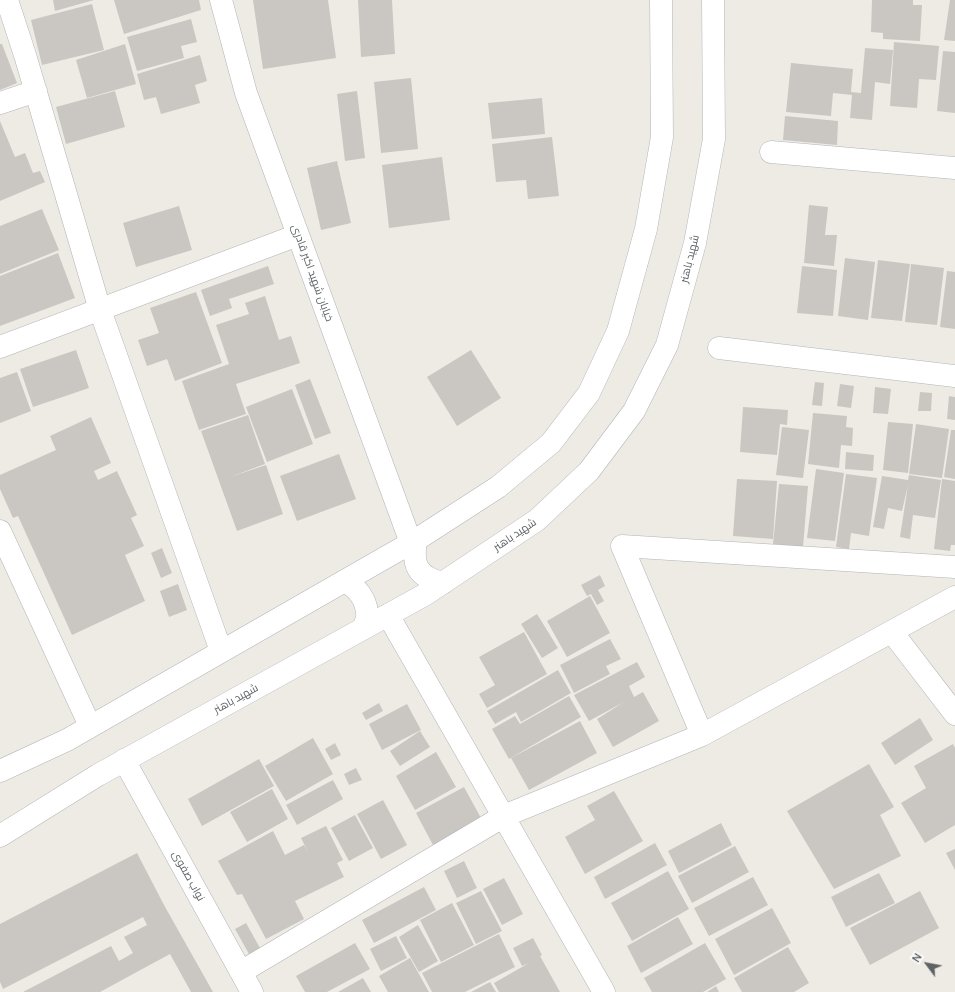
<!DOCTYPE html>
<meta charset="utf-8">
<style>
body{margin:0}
#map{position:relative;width:955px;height:992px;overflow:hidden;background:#eeebe5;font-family:Manrope,sans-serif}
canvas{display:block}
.north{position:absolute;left:907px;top:944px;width:40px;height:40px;-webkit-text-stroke:3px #fff;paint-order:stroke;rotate:302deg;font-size:11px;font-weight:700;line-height:16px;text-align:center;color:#5d6265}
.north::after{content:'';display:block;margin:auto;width:14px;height:18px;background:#5d6265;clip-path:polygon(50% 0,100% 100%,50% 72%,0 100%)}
</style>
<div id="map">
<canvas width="955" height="992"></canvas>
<div class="north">N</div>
</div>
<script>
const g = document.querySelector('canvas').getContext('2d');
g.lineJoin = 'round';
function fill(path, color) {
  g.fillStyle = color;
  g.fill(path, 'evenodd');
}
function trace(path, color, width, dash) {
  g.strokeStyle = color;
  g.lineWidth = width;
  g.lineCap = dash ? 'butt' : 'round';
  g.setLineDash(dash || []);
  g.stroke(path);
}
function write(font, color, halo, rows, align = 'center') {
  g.font = font + ' Manrope,Cairo,sans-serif';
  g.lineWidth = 3;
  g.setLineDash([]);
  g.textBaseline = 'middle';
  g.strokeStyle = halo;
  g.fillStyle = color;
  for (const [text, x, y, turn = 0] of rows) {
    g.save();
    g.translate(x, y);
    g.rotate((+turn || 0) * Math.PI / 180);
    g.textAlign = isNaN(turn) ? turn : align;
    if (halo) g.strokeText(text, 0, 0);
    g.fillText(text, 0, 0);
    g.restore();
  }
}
fill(new Path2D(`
 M53 0H94L55 11Z
 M114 0H199L201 10 124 34Z
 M253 0H328L336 58 263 69Z
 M358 0H392L395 54 361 57Z
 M872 0H913V5H922L920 41 883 39V33L871 32Z
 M950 0H955V41L944 40Z
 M92 4 104 50 42 65 31 20Z
 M191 19 197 42 181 46 184 58 137 71 127 37Z
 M894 42 939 46 936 80 919 79 917 108 890 106Z
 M0 44H2L17 83 0 90Z
 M125 44 136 84 87 98 76 60Z
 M865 48 893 50 890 84 875 82 872 120 850 118 852 95 833 93 831 116 786 112 791 63 853 69 851 92 861 93Z
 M943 51 955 52V113L937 111Z
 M200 55 207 81 195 85 200 103 161 114 156 97 144 100 137 74Z
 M411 78 418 149 381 153 374 82Z
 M115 91 125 127 66 144 56 107Z
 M357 91 365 158 345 161 337 94Z
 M542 98 545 134 492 139 488 103Z
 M785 116 838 121 837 145 783 140Z
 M0 121 15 157 25 153 33 173 40 171 45 182 0 201Z
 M552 137 559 196 528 199 526 180 496 182 492 144Z
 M442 157 450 220 389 228 382 165Z
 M337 161 351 223 321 230 307 168Z
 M809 205 828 207 825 235H837L834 266 804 263Z
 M179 206 192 250 136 267 123 223Z
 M42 209 59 250 0 274V226Z
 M58 253 75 298 0 326V276Z
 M845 258 875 262 868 320 838 316Z
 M878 260 910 264 902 321 871 318Z
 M911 264 944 268 937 325 905 322Z
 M268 266 274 284 229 299 232 308 210 316 201 290Z
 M802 266 837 270 833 316 797 313Z
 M947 271 955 272V329L940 327Z
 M196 292 222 363 175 381 167 359 147 366 138 340 159 333 150 308Z
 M265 296 279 340 291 336 300 363 236 384 246 414 199 430 182 381 229 364 216 325 249 314 245 303Z
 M76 350 89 388 33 407 20 369Z
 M471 350 501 398 457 426 427 377Z
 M17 372 31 411 0 423V378Z
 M310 379 331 433 315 439 295 385Z
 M815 382 824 383 822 406 812 405Z
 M840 384 854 386 851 408 837 406Z
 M875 387 891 389 888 414 873 413Z
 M292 389 313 444 267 462 246 407Z
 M920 392 932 393 931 411H918Z
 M949 396 955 397V420L947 419Z
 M743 407 788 410 787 425 780 424 777 455 740 452Z
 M813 413 847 416 846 427 853 428 852 446 841 445 839 468 808 464Z
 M248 415 265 464 230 477 266 465 283 514 237 531 201 431Z
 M91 417 111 463 94 471 98 480 117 471 137 515 131 518 144 546 125 555 145 601 72 635 18 516 13 518 0 489V475L56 450 50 436Z
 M888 422 913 424 908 473 883 470Z
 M916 424 949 429 942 478 909 474Z
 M782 427 809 430 803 478 776 475Z
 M951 430H955V479L944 477Z
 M846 452 874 455 873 471 845 469Z
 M339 454 356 499 297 521 280 476Z
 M816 469 844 473 835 541 807 538Z
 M846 474 877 478 869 536 851 533 849 549 836 547Z
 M909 475 941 480 935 518 913 515 910 539 900 537 908 485 902 511 888 508 884 529 873 527 882 476 908 480Z
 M737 479 777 481 773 539 733 536Z
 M942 479 955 481V545H951L950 551 934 549Z
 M779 484 808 486 803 547 773 544Z
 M162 548 172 573 161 578 151 553Z
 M600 575 605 586 598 590 604 601 597 605 591 594 587 596 581 585Z
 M178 584 187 610 169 617 160 591Z
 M590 596 610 633 567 657 547 621Z
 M537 614 558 648 542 658 521 624Z
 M524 632 547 674 487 708 479 694 495 685 479 657Z
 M610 639 621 659 606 666 610 674 574 693 560 665Z
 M637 662 645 677 629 686 634 697 643 692 659 721 613 747 597 719 624 702 589 721 574 695Z
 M558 670 571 693 521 722 516 712 495 724 487 711Z
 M569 696 581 717 509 759 492 729 515 716 520 724Z
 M379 703 383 711 366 720 362 713Z
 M407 704 421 730 382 750 369 724Z
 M920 718 933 740 895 765 881 743Z
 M580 721 597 753 529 790 511 758Z
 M420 731 430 747 400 766 390 751Z
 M313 738 333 774 286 801 265 766Z
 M335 743 341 755 331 760 325 749Z
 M953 744 955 748V825L925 843 901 803 926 788 914 766Z
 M436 752 456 787 415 810 396 776Z
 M259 759 274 786 202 826 188 799Z
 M869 764 894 807 880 815 901 856 834 889 787 811Z
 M356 768 362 780 349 785 344 774Z
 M333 780 343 799 297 825 286 805Z
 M464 787 481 818 433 845 416 813Z
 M272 789 288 819 247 842 230 812Z
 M614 791 643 841 585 874 565 837 595 820 587 806Z
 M383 800 407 845 381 859 357 814Z
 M355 815 373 848 349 861 331 828Z
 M721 823 732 845 679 873 668 851Z
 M326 826 343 860 337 863 344 877 295 901 304 919 266 939 242 894 237 895 218 861 273 831 285 855 304 845 309 854 301 838Z
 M655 843 667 865 605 899 594 877Z
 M735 846 749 872 692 903 678 876Z
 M955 849V870L946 853Z
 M137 853 164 905 213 992H191L170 954 100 992H23L111 946 119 961 133 953 124 937 147 925 143 917 3 989 0 982V924Z
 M464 861 477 888 457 898 444 871Z
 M668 871 689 909 632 941 611 903Z
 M879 873 895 903 846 927 831 897Z
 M753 877 768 905 709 936 694 908Z
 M504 878 523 914 502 925 483 889Z
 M424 887 436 910 374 943 362 920Z
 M481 891 502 931 476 944 456 903Z
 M920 891 939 928 870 965 850 928Z
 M452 903 474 945 441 962 420 920Z
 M772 908 791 943 734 975 715 939Z
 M678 917 693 944 641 973 627 946Z
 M246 923 260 948 249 954 235 929Z
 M418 925 438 961 419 972 399 937Z
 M499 934 515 967 465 992H432L422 973Z
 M396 936 407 958 381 971 370 949Z
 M533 938 542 955 540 956 560 992H499L494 983 529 963 522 966 513 948Z
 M355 943 370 969 327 992H305L296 976Z
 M705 943 726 979 703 992H652L644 978Z
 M788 947 809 983 794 992H742L734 978Z
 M410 958 429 992H388L379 976Z
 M363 978 371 992H338Z
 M490 982 496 992H471Z
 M716 986 719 992H707Z`), '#cac6c2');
const street = new Path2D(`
 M7 0 25 55 100 310 221 651
 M221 0 246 93 411 543
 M0 103 36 91
 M771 152 955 168
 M0 347 298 235
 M719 348 955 376
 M0 531 90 726
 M388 615 604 992
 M892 632 955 714
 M702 735 622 546 955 567
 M124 760 252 992
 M241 972 504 816 702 735 955 597`);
const secondary = new Path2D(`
 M416 540C412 565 417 577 443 583
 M344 581C357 587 366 599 367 613 368 618 365 624 363 628
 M0 771 67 740 416 540 498 487 551 443 589 393 618 331 646 229 662 137 661 0
 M0 836 98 775 426 594 537 520 589 471 634 411 667 345 695 243 714 139 713 0`);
trace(street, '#b0b4b7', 23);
trace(secondary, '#b1b6b9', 23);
trace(street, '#fff', 22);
trace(secondary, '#fff', 22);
write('11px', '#5d6265', '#fff', [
 ["شهید باهنر",690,259,-76],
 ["خیابان شهید اکبر قادری",312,273,70],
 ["شهید باهنر",515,535,-34],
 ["شهید باهنر",236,699,-29],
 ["نواب صفوی",188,876,61]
]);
</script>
